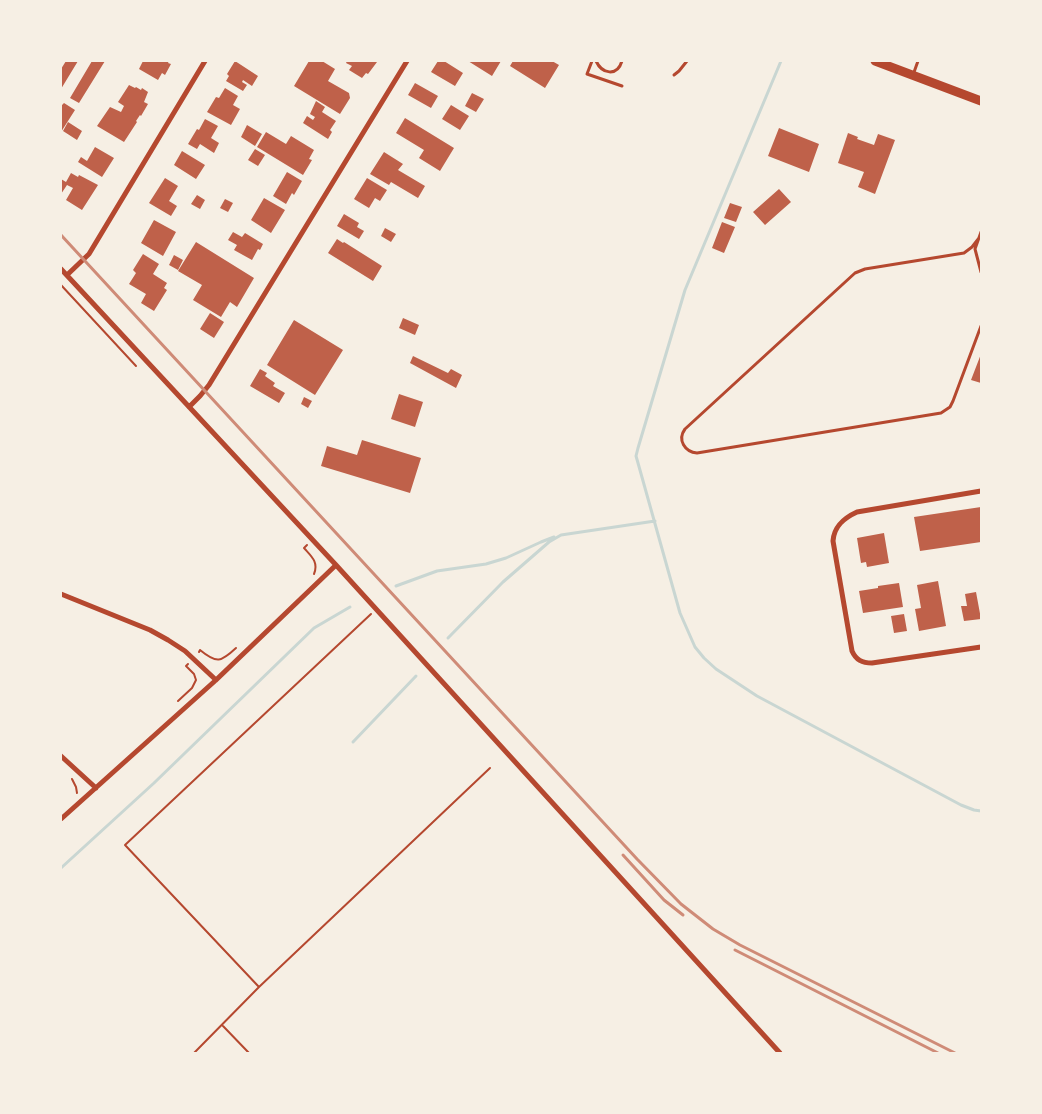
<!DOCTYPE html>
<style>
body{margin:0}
#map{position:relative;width:1042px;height:1114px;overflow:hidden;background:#f6efe4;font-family:"Sofia Sans Condensed",sans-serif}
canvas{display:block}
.frame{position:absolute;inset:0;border:62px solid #f6efe4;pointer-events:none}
</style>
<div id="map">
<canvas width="1042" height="1114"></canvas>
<div class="frame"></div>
</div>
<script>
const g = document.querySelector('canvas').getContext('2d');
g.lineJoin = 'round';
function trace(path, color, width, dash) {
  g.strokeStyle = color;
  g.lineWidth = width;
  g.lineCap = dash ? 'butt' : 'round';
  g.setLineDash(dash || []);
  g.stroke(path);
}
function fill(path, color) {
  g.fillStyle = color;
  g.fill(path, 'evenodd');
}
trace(new Path2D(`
 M781 61 685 290 638 448 636 456 638 463 680 613 695 647 704 658 716 669 757 696 961 805 974 810 981 811
 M396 586 437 571 486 564 506 558 541 542 554 537
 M448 638 503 582 549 542 561 535 655 521
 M353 742 416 676
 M61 868 154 783 314 628 350 607`), '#c9d6d2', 3);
fill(new Path2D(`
 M66 61H78L61 89V69Z
 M92 61H105L79 103 70 98Z
 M143 61H169L168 63 171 64 165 75 162 73 158 80 139 69Z
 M235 61 258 76 252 86 243 80 242 82 247 85 243 91 226 81 229 76 227 74Z
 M309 61H322L335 69 328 81 349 93 350 98 340 114 294 86Z
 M347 61H375L377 62 368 74 366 73 362 78 349 70 352 66 346 63Z
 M438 61H444L463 73 455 86 431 72Z
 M468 61H501L492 76Z
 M513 61H552L559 65 545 88 510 66Z
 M415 83 438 96 431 108 408 95Z
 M129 85 135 88 136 87 141 90 142 88 148 92 144 102 148 104 141 116 140 115 136 121 137 122 124 142 97 126 110 107 121 112 124 106 118 102Z
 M225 88 238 96 233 105 240 109 231 125 207 112 216 97 219 98Z
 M472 93 484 99 476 112 465 106Z
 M316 101 325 107 322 112 336 121 330 130 332 132 328 139 303 123 307 116 313 120 315 117 310 114Z
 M64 103 75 110 61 132V106Z
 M451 105 469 116 460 130 442 119Z
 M405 118 454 148 440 171 419 158 424 150 396 133Z
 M205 119 218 126 211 138 219 143 214 153 200 144 197 149 188 144 197 129 199 130Z
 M68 122 82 131 77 140 63 131Z
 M247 125 262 134 255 146 241 137Z
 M779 128 819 144 809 172 768 156Z
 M266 132 286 144 291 136 314 150 309 159 312 160 303 175 257 147Z
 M848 133 858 137 857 139 874 145 878 134 895 140 875 194 858 187 864 172 838 163Z
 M95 147 114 158 102 177 78 162 81 157 87 161Z
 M255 149 265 155 258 166 248 160Z
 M182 151 205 165 196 179 174 165Z
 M384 152 403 164 398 170 425 186 418 198 391 182 389 185 370 174Z
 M287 172 302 181 294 195 292 193 286 204 273 196Z
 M71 173 78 177 79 175 98 185 82 210 66 200 73 188 67 185 61 194V179L66 182Z
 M165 178 178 186 169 201 177 206 171 216 149 203Z
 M367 178 387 190 380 201 375 198 369 208 354 199Z
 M779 189 791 202 765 225 753 212Z
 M197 195 205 200 200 209 191 204Z
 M264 198 285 210 271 233 251 220Z
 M225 199 233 203 228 212 220 208Z
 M730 203 742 207 736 222 724 218Z
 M344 214 359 223 357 227 364 231 359 239 337 226Z
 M154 220 176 232 163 256 141 243Z
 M722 222 735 227 724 253 712 248Z
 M385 228 396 234 391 242 381 236Z
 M233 232 242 237 245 233 263 244 260 250 258 249 252 260 234 250 237 245 228 240Z
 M337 239 343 243 344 242 382 266 373 281 328 253Z
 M196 242 254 278 237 307 230 302 221 317 193 300 202 285 178 271Z
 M143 254 159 264 153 274 167 283 164 288 167 290 154 311 141 303 146 294 129 284 136 273 133 270Z
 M174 255 183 260 178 270 169 265Z
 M210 313 224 322 214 338 200 329Z
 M403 318 419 325 415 335 399 328Z
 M294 320 343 350 315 395 267 365Z
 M981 354V383L971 380Z
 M413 356 448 373 451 369 462 375 456 388 410 363Z
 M260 369 267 373 265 376 275 383 273 386 285 393 279 403 250 386Z
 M399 394 423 402 415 427 391 419Z
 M304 397 312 401 308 408 301 404Z
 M362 440 421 458 410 493 321 466 327 446 357 455Z
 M981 507V542L920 551 914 517Z
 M884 533 889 563 867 567 866 562 861 563 857 538Z
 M938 581 946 626 919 631 915 609 921 608 917 585Z
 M899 583 903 607 863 613 859 591 878 588V586Z
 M976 592 981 619 964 621 961 606H967L965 594Z
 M904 614 907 631 894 633 891 616Z`), '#bf614a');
trace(new Path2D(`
 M61 285 136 366
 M307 545 304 548C311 556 319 562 314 574
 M199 652 200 650C217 664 221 662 236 648
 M178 701 192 688 196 680 194 674 186 666 188 664
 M72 779 76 787 77 793
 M259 987 125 845 371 614
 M223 1026 249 1053
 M194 1053 259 987 490 768`), '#b5482f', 2);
trace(new Path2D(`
 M592 61 587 74 622 86
 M596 61C602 74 617 77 622 61
 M674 75 679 71 687 61
 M913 75 918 61
 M981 232 975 249 981 272
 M979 238 972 247 964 253 865 269 855 273 685 429C677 440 685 452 697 453L941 413 950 407 953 401 981 326`), '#b5482f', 3);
trace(new Path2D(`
 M61 269 336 565 780 1053
 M67 275 89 254 205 61
 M189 407 200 396 209 385 407 61
 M981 491 857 512C844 518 834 526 833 541L852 651C856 660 862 663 872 663L981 647
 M61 594 150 630 168 640 185 651 216 680
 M61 756 96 788
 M61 819 216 680 336 565`), '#b5482f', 5);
trace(new Path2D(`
 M875 61 981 101`), '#b5482f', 9);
trace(new Path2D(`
 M61 235 637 859 681 904 713 929 740 945 955 1053
 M623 855 664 900 683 915
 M735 950 938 1053`), '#cf8b77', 3);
</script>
